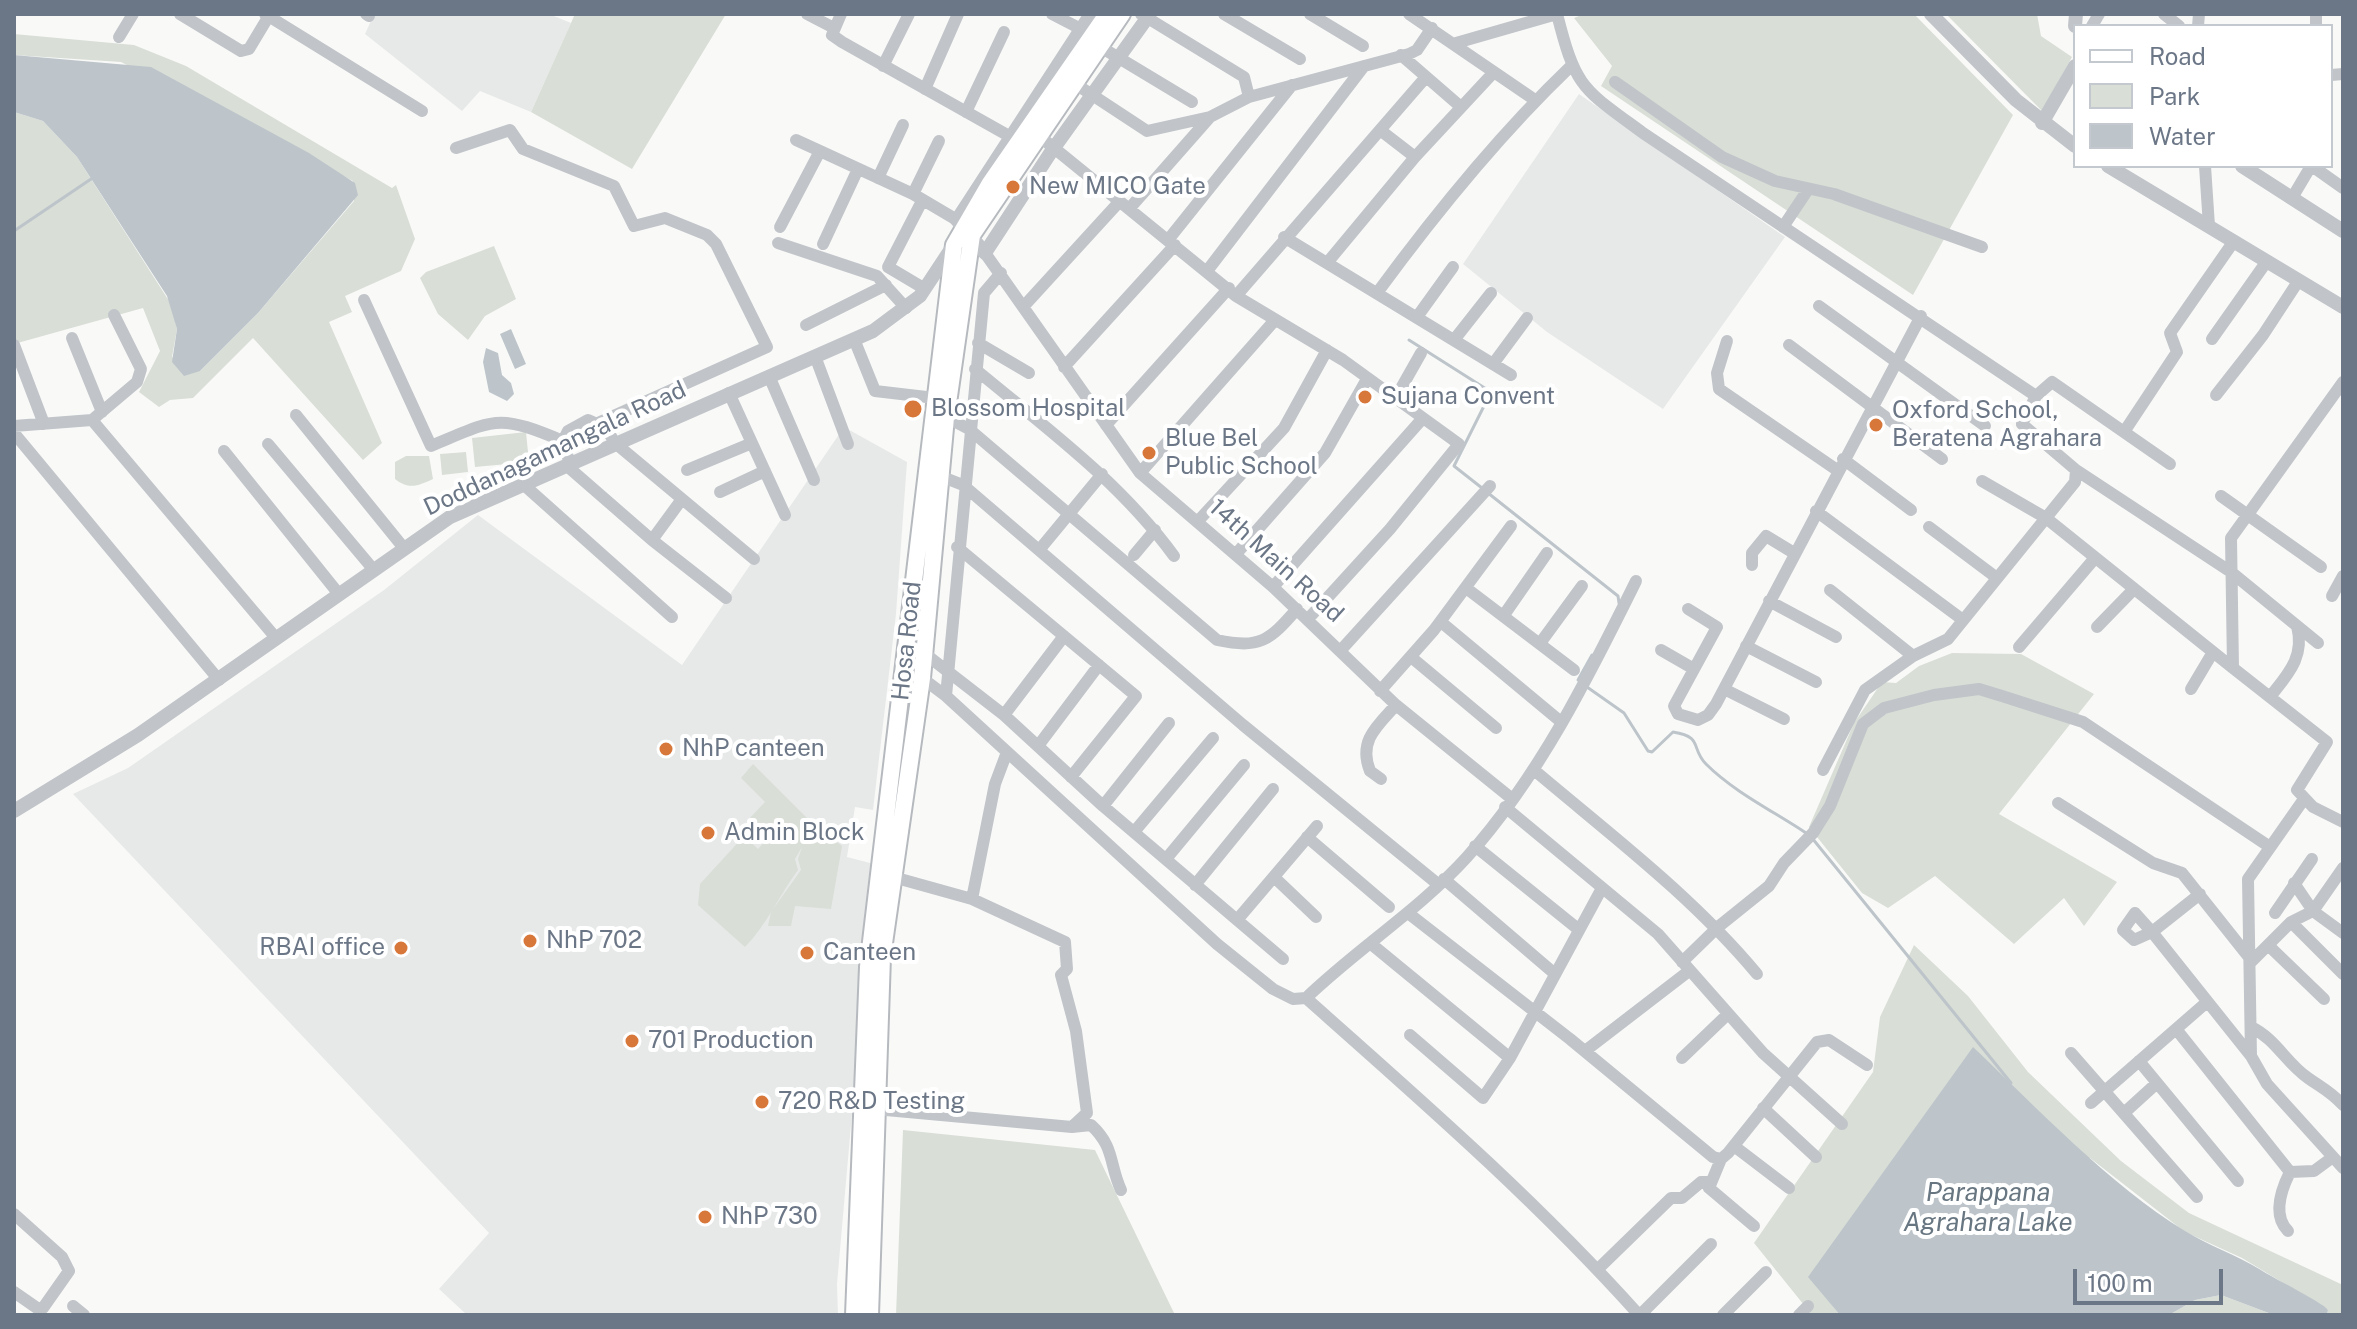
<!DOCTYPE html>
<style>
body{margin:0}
#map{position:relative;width:2357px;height:1329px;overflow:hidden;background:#f9faf8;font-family:"Public Sans",sans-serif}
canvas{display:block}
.frame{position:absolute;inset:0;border:16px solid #6b7686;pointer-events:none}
.legend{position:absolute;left:2073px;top:24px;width:260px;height:144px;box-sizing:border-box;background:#fff;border:2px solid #c4c8cf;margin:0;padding:10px 14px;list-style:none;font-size:24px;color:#6b7686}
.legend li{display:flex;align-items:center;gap:16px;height:40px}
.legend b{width:40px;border:2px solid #c4c8cf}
.scale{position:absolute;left:2073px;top:1269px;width:150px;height:36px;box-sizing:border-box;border:4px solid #6b7686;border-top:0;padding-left:10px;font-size:24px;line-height:28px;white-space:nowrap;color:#6b7686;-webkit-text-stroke:6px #fff;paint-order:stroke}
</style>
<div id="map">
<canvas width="2357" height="1329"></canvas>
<div class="frame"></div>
<ul class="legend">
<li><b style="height:10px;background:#fff"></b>Road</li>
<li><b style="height:22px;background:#d9ded7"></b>Park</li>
<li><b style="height:22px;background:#bdc5cb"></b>Water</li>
</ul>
<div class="scale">100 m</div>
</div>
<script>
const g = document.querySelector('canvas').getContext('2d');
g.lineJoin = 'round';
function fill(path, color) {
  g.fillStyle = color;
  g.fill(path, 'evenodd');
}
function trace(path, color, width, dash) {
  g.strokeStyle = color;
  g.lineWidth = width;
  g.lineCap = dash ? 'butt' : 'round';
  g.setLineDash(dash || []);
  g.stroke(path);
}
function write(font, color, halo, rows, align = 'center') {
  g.font = font + ' "Public Sans",sans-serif';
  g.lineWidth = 8;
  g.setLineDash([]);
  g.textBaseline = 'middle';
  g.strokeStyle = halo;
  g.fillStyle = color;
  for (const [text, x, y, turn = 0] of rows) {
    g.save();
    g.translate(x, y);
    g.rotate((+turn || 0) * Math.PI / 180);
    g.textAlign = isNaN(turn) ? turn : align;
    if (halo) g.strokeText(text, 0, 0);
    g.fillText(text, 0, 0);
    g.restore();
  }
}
fill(new Path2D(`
 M374 14H549L571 23 531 112 480 91 462 111 365 34Z
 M1579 94 1785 237 1663 409 1547 332 1463 264Z
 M844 427 907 462 896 614 873 810 855 807 847 857 874 864 837 1284 838 1315H467L439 1289 489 1233 73 794 128 768 384 590 478 515 682 665Z`), '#e7e9e8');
fill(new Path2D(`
 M575 14H726L632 169 531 112Z
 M1584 14H1914L2013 115 1913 295 1601 86 1612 66 1574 18Z
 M1946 14H2037L2041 36 2072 57 2042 111Z
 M14 34 134 45 186 66 392 188 396 185 415 239 401 271 345 296 352 312 329 322 382 443 363 460 253 338 193 398 170 400 159 407 139 392 160 351 143 308 14 344V112L43 121 77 157 171 304 177 329 172 357 200 371 258 313 354 201 353 181 121 62 14 55Z
 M494 246 516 299 485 316 468 340 438 314 420 278 426 272Z
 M526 432 529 462 475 467 472 438Z
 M466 452 468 472 442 475 440 454Z
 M406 456H429L433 479C418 486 409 490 395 479V462Z
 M1952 653 2021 654 2094 694 1999 814 2117 882 2084 926 2064 898 2014 944 1935 876 1888 908 1862 893 1809 827 1854 723 1882 682 1896 683 1919 666Z
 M753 764 814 825 842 846 831 909 795 906 791 926H768L771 912 801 870 798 859 802 847 795 859 798 870C779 896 767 924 745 947L698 905 700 884 744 836 758 849 769 837 750 818 765 802 741 778Z
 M1914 945 1968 996 2028 1072 2121 1161 2189 1213 2343 1285V1315H2327L2328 1310 2242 1258 2185 1232 2090 1158 1814 1271 1809 1276 1840 1315H1812L1754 1243 1873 1072 1880 1017Z
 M903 1130 1095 1150 1175 1315H896Z
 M2221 1295 2274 1315H2169L2195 1300Z`), '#d9ded7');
fill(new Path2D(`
 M14 55 151 67 309 153 355 183 358 195 258 313 200 371 184 376 172 362 177 329 167 296 77 157 43 121 14 112Z
 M511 329 526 364 515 369 500 334Z
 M486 348 498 353 502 375 511 383 514 394 507 401 489 392 483 362Z
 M1973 1047C2037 1108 2110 1185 2185 1231 2209 1246 2237 1255 2261 1270 2273 1278 2324 1303 2328 1310L2327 1315H2274L2221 1295 2195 1300 2169 1315H1840L1808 1277Z`), '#bdc5cb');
trace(new Path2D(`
 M14 231 94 177
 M1409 340 1491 392 1454 466 1482 488
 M1488 493 1618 596 1619 603
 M1581 682 1578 680 1592 655
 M1587 687 1624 713 1648 751 1652 752 1673 732C1704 737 1690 748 1706 764 1734 792 1773 811 1806 833
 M1812 838 2011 1083`), '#bdc5cb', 3);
const secondary = new Path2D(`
 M854 1315 868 967 954 245 990 183 1107 14
 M870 1315 882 957 922 678 946 417 972 235 1122 14`);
trace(secondary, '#b6babf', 20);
trace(new Path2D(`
 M180 14 241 51 249 49 270 14
 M265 14 422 111
 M366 14 369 16
 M807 14 834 28
 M841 14 832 35 842 42 1018 141
 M1052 14 1081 29
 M1141 14 1244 77 1249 97
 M1224 14 1300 59
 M1310 14 1363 46
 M1409 14 1535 100
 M1557 14C1576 89 1582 88 1643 133L2036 396 2022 424 2076 470 2075 482 1948 639 1913 656 1830 590
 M2164 14 2179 26
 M2316 14V26
 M2092 26 2099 14
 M2198 26 2199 14
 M119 37 133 14
 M1456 43 1557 14
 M1099 46 1192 102
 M1401 55 1461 107
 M883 66 909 14
 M2331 75 2343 74
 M1615 82 1722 157 1775 181 1834 194 1982 247
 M1074 83 1147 131 1210 117 1249 97 1409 54 1417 50 1432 28
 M925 89 958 14
 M966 112 1004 32
 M1380 130 1415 157
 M1038 135 1236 296 1343 360 1459 444 1390 529 1308 619
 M456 148 510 130 523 149 614 186 634 226 665 218 707 235 716 244 767 347 598 423
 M820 151 913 194 957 220
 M2205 166 2209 226
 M2312 166 2343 188
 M878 178 903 125
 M913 194 939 141
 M2292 198 2311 166
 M922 201 888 267 925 289
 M1129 209 1210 117
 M780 227 820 151 796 140
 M1783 227 1807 191
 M1284 237 1511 375
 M1168 240 1292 85
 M778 243 877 276 906 308
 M823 244 858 169
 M985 253 1140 473 1273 587 1396 705 1511 798
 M1327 263 1415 157 1494 72
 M1207 271 1364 66
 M1377 293C1435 214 1499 135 1570 67
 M1236 296 1426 77
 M364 300 431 446C496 419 496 413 563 441
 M1024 306 1120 201
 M1819 306 1985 426
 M1417 317 1453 267
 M806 325 886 285
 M72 338 102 412
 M854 339 875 391 935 398
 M2212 339 2267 261
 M1454 340 1491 293
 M1727 341 1717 373 1719 389 1837 470
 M978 343 1029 373
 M14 345 44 424
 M1789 345 1942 459
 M815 356 848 444
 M1493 364 1527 318
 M1064 367 1175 245
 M975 369C1046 428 1119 481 1174 556
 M769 376 814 480
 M2343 382 2231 538 2233 668 2327 742 2297 790 2313 807 2343 822
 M729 393 785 515
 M2216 395 2263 335 2299 280
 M2036 396 2052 382 2170 464
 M1395 399 1421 353
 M296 415 403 547
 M946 417 969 429 1217 640C1260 649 1269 641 1297 609
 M92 420 137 382 141 369 114 315
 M1106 425 1229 288
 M14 426 92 420 276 638
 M2124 432 2177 352 2170 333 2234 241
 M14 433 219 680
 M268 444 373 569
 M224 451 338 593
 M1843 459 1911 510
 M570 464 563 441 568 431 588 420 606 428 615 443 754 559
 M567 466 652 540
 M687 470 752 443
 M2076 470 2231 572 2318 643
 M1140 473 1275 320
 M940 476 963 485 1243 725 1439 885
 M1982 481 2046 518 2233 668
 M524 485 672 617
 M720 492 765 471
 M2221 496 2321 567
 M682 499 652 540 726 598
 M1816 511 1963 620
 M1199 520 1284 428 1327 350
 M1929 527 1997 578
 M957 547 1136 696 1071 777
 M1040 549 1102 474
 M1236 554 1325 453 1367 379
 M1134 555 1155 530
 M1752 565V553L1766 536 1794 553
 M1273 587 1423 418
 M1466 588 1574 670
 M2332 596 2343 576
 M1769 601 1836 637
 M1688 609 1717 627 1674 706 1678 714 1698 720 1708 715 1716 704 1921 316
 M1504 615 1547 553
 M1441 622 1560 721
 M2097 627 2134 589
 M1541 642 1582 586
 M1746 646 1816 682
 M2019 647 2095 558
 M1341 650 1490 486
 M1661 650 1694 669
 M924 653 1004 715 1103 806 1283 959
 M1411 657 1496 728
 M922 678 946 696 1217 944 1273 989 1293 999 1306 998C1358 948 1419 910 1467 857 1539 777 1589 676 1636 581
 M1724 689 1784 719
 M2191 689 2213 652
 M1380 691 1434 630 1511 526
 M946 696 984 293 1001 273
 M2270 697C2288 674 2305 657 2297 626
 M1004 715 1064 636
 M1038 746 1099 665
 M1534 770C1612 836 1692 896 1757 974
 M1823 770 1865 690 1913 656
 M1381 779 1370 771C1358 741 1377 726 1396 705
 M2304 799 2248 879 2251 1056 2267 1084 2343 1168
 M2058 803 2153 863 2182 873 2252 961
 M1103 806 1169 723
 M1505 807 1658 934 1763 1053 1842 1124
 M1134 832 1213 738
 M1307 837 1389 907
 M1475 846 1578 929
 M1166 859 1244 765
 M893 877 972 899
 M1275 878 1316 917
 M1444 879 1555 974
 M2294 883 2313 911 2343 868
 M1195 885 1273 789
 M2200 894 2152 932 2251 1056
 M1408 913 1570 1039 1713 1157 1721 1159 1728 1153 1817 1042 1829 1040 1867 1065
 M2135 913 2152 932 2134 940 2123 930Z
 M2275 913 2312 859
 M1237 920 1317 826
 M2291 922 2343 974
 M1370 943 1510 1058
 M2269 946 2324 999
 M2252 961 2291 922 2313 911 2343 933
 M1682 962 1718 927 1769 886 1784 863 1813 833 1830 806 1863 724 1884 708 1934 695 1979 689 2002 696 2083 722 2270 847
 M1306 998C1421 1100 1537 1201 1639 1315
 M2251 1027C2276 1039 2286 1063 2308 1078 2322 1088 2330 1091 2343 1105
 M2176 1029 2290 1172
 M1410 1035 1483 1098 1510 1058 1602 888
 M1585 1051 1689 971
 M2071 1053 2197 1197
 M1682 1058 1728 1014
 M2139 1061 2238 1181
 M2091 1103 2207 1002
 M1763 1108 1816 1157
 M875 1109 1072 1127 1087 1113 1076 1031 1061 975 1067 969 1065 942 972 899 995 784 1007 752
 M2124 1113 2157 1083
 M1072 1127 1091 1125C1115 1147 1109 1164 1121 1190
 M1734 1146 1789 1188
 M1721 1159 1709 1188 1754 1226
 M14 1214 62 1257 69 1271 43 1308H37L14 1292
 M2288 1231C2272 1215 2281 1190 2290 1172L2314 1171 2333 1157
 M1598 1269 1671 1198H1682L1701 1182H1709
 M73 1306 84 1315
 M1640 1315 1711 1244
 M1723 1315 1766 1272
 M1799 1315 1808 1306`), '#c1c4c9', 12);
trace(new Path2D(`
 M1091 14 957 220 985 253 1051 152 1150 14
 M1931 14 2016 100 2075 146
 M2075 26 2076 14
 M2042 123 2075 66
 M2108 166 2343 307
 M2242 166 2343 231
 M14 811 138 735 450 517 873 331 920 296 953 246`), '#c1c4c9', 14);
trace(secondary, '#fff', 16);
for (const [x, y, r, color] of [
 [1013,187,8,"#d7773a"],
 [1365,397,8,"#d7773a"],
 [913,409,10,"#d7773a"],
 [1876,425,8,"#d7773a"],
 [1149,453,8,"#d7773a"],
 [666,749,8,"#d7773a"],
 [708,833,8,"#d7773a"],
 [530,941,8,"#d7773a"],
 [401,948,8,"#d7773a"],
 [807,953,8,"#d7773a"],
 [632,1041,8,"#d7773a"],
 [762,1102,8,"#d7773a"],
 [705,1217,8,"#d7773a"]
]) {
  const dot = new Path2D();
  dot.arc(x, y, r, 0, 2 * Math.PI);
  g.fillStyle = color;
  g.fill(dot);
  trace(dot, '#fff', 3);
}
write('24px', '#6b7686', '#fff', [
 ["New MICO Gate",1029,187],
 ["Sujana Convent",1381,397],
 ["Blossom Hospital",931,409],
 ["Oxford School,",1892,411],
 ["Beratena Agrahara",1892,439],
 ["Blue Bel",1165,439],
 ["Public School",1165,467],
 ["NhP canteen",682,749],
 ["Admin Block",724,833],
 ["NhP 702",546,941],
 ["RBAI office",385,948,"right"],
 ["Canteen",823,953],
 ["701 Production",648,1041],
 ["720 R&D Testing",778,1102],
 ["NhP 730",721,1217]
], 'left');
write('24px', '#6b7686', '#fff', [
 ["Doddanagamangala Road",555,449,-25],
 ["14th Main Road",1276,561,42],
 ["Hosa Road",907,641,-84]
]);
write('italic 26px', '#677681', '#fff', [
 ["Parappana",1988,1193],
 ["Agrahara Lake",1988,1223]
]);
</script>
